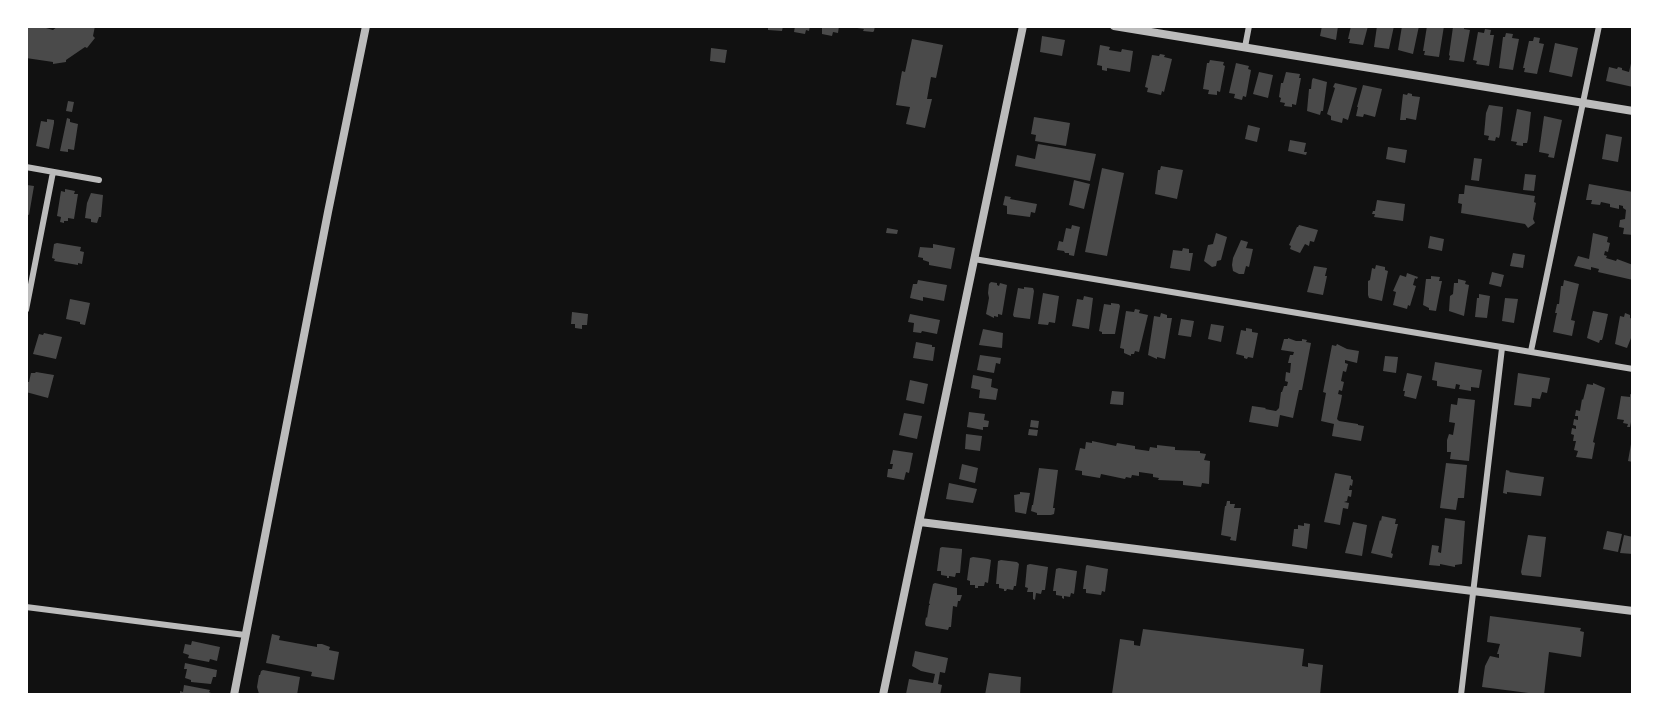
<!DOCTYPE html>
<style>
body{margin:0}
#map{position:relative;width:1659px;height:721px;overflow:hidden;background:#111;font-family:Figtree,sans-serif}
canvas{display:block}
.frame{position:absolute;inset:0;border:28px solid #fff;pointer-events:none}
</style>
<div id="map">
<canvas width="1659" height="721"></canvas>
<div class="frame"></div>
</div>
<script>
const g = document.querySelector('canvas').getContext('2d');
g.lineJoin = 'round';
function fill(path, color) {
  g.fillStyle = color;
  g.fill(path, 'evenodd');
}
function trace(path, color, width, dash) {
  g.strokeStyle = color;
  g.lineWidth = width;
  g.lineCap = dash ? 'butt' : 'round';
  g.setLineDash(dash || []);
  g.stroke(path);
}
fill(new Path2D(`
 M26 26H46V28L53 30 58 26H95L93 36 95 38 87 48 85 47 66 60V62L53 64V62L26 58Z
 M768 26H783L782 31 768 30Z
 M795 26H810L809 31 806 30 805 34 794 32Z
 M822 26H839L838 33 833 32 832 36 822 34Z
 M857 26H875L874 31 873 32 863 31 864 29 857 28Z
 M1322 26H1338L1336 40 1320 36Z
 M1351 26H1368L1363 45 1349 43 1350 39H1348Z
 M1377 26H1394L1389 49 1374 47Z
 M1402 26H1419L1413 54 1398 50Z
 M1427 26H1444L1439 57 1424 55 1425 51H1423Z
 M1457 26H1464V29L1470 30 1464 62 1449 60 1450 56 1449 55 1453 27 1457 28Z
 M1485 29 1491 30 1490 35H1494L1489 66 1476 64 1477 61 1473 60 1478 32 1484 33Z
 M1506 33 1513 34 1512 38 1519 39 1513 70 1499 68 1503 37H1505Z
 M1042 36 1065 40 1062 56 1040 52Z
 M1534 37 1540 38 1539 43 1544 44 1537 74 1524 72 1525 68H1523L1529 41H1533Z
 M912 39 943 45 936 78 931 77 927 99H932L925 128 906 124 910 107 896 105 902 71 905 72Z
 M1555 43 1578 48 1572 77 1549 72Z
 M1100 45 1110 47 1109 50 1121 52 1122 49 1133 51 1130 72 1107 68V71L1102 70V66L1097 65Z
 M711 48 727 50 725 63 710 61Z
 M1160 54 1165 55 1164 57 1172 59 1164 92 1162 91 1161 95 1147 92 1148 88 1145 87 1152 55 1159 56Z
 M1632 59 1633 87 1606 81 1609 67 1617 69 1618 67 1622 68V70L1629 72Z
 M1210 60 1224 62 1223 65 1225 66 1220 92 1217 91V95L1208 94 1209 90 1203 89 1207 63H1209Z
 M1236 63 1249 66 1248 69 1251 70 1246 97 1243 96 1242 100 1234 98 1235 94 1229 93Z
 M1259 72 1273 75 1268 98 1253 94Z
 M1286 72 1300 74 1299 78H1301L1296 105 1292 104V107L1284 106 1285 103 1280 102 1281 98 1279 97 1281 83H1283Z
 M1313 78 1327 82 1323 111H1321L1320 115 1307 111 1309 89H1311L1312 80Z
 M1335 83 1357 88 1348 120 1343 118 1342 123 1331 120V116L1327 114 1335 88 1333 87Z
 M1363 85 1382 89 1375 117 1364 114 1363 117 1356 116 1358 107H1357Z
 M1408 93 1412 94V96L1420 97 1416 120 1406 118V120H1400L1403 94 1407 95Z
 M68 101 74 102 72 112 66 111Z
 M1489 105 1503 107 1500 134 1499 138 1496 137 1495 141 1488 140 1489 136 1484 135 1486 113Z
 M1517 109 1531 112 1528 139 1527 143H1523V146L1516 145 1517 142 1511 141Z
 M1544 116 1562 120 1554 158 1548 157 1549 154 1539 152Z
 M1034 117 1070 123 1066 146 1035 141 1036 135 1031 134Z
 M67 118 70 119V122L78 124 74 150 68 149V152L60 151Z
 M47 119 54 120V123L49 149 36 146 41 121 47 122Z
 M1248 125 1260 128 1257 142 1245 139Z
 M1606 134 1622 137 1618 162 1602 159Z
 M1290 140 1306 143 1304 152H1307L1306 155 1288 151Z
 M1038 144 1096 154 1090 181 1015 166 1017 155 1035 159Z
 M1388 147 1407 150 1405 163 1386 159Z
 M1474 158 1482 159 1479 181 1471 180Z
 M1161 166 1183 170 1177 199 1155 194 1158 170H1160Z
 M1102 168 1124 173 1107 256 1085 252Z
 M1525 174 1536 175 1534 191 1523 190Z
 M1074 180 1090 184 1084 209 1069 205Z
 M1589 184 1633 192V235L1623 234 1624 228 1619 227 1620 220 1625 219 1626 210 1623 208V206L1619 205V209L1610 207V204L1601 202 1600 205 1591 204 1592 200H1586Z
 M27 185 34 186 29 215 26 214Z
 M1465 185 1535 196 1534 202 1536 203 1533 219 1535 223 1528 228 1525 224 1461 213 1462 204 1458 203 1459 194H1464Z
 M65 189 75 191 74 194H78L74 219 68 218V221H64V223L60 222 61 217 57 216 61 191 65 192Z
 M91 193 103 195 101 217H99L97 223 91 222V219L85 218 87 203Z
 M1005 196 1011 197 1010 199 1037 204 1035 213 1031 212 1030 217 1007 214V206L1003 205Z
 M1377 200 1405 204 1403 221 1374 217 1375 214H1372L1373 211H1375Z
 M1072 225 1080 227 1074 256 1069 255V253H1065L1064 251 1057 250 1059 241 1063 242 1066 228 1071 229Z
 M1299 225 1318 230 1314 242 1310 241 1309 246 1305 244 1300 253 1290 249 1291 246 1289 245 1297 227H1298Z
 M887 228 898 230 897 234 886 233Z
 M1216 233 1227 237 1221 260 1217 261 1216 266 1212 267 1204 261 1208 245 1213 244Z
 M1593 233 1608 237 1607 242 1610 243 1608 252 1605 251 1604 255 1607 256 1606 258 1616 261 1617 259 1633 265V280L1598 272 1599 269 1591 267V270L1574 266 1578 256 1589 259Z
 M1430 236 1444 239 1442 251 1428 248Z
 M1241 240 1248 242 1246 248 1253 249 1249 267 1246 266 1244 274H1239L1233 271 1232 265 1233 258Z
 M57 243 81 247 80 251 84 252 82 264 78 263V265L54 261 55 259 52 258 54 244Z
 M933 244 955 248 951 269 929 265V262L923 260V258L918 257 920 247 933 248Z
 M1183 248 1189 249V253H1193L1190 271 1170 268 1173 250 1182 251Z
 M1513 253 1525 255 1523 268 1510 266Z
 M1376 265 1385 267V270L1388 271 1382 301 1369 298 1368 295V281L1370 280 1372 268 1375 269Z
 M1314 266 1327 268 1325 276H1327L1323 295 1307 292Z
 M1492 272 1504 275 1501 287 1489 284Z
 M1407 273 1418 277 1417 279 1415 278 1413 285 1416 286 1410 306 1408 305 1407 309 1393 305 1396 292 1393 291 1400 275 1406 277Z
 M1431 276 1440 277 1439 281H1442L1436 311 1429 310V308L1423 305 1426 279H1431Z
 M1458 279 1466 281 1465 284 1469 285 1464 316 1449 311 1450 296 1453 294 1454 283H1458Z
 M918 280 947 285 944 301 923 297V301L910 298 913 284H917Z
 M1564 280 1579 284 1571 320 1575 321 1572 336 1553 332 1556 317 1557 313H1555L1557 304H1559L1561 286H1563Z
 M991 282 997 283V285L999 286 1000 283 1007 285 1002 315 998 314V317L994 316V318L986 314 989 298 988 293 989 284Z
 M1024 287 1033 288 1034 291 1030 319 1014 317 1013 315 1018 288 1024 289Z
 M1043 293 1059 296 1055 323 1049 322 1048 325 1038 324Z
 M1479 294 1490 296 1487 318 1475 317 1477 298H1479Z
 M1084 296 1093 298 1089 329 1072 326 1077 299 1083 300Z
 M1505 298 1518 299 1514 323 1502 321Z
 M70 299 90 303 85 325 80 324V322L66 319Z
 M1111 303 1119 304 1120 306 1115 334H1102V332L1099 331 1104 304 1111 305Z
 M1135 309 1140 310 1139 313 1148 315 1139 352 1135 351 1134 354H1131V356L1124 353V349L1120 348 1126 311 1134 312Z
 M1593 311 1608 314 1603 337 1602 340H1600L1599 343 1587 338Z
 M572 312 588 314 587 325H582V329L575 328V324H571Z
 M1161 313 1167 315V318H1172L1165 359 1157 357V359L1148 355 1154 316 1160 317Z
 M1625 313 1630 315V318L1633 319V333L1627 348 1615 344 1620 316 1624 317Z
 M910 314 940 320 937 334 922 331 921 333 913 332 914 323 908 322Z
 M1181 319 1194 321 1191 337 1178 335Z
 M1211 324 1224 326 1221 342 1208 339Z
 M1246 328 1252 329V332L1258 333 1253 358 1248 357 1247 359 1244 358V356L1236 354 1241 330 1246 331Z
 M983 329 1003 333 1002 348 979 345Z
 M44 333 62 337 56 359 33 354 39 334 43 335Z
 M1288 338 1296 341H1302V339L1307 340 1306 342 1311 343 1302 390H1299L1293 418 1280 415 1278 427 1249 422 1252 406 1266 408 1265 409 1276 411 1279 408 1281 392H1282L1284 386H1287L1288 382 1285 381 1286 372 1290 373 1291 363H1288L1290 355H1293L1294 352 1281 350 1284 339H1288Z
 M916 342 932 345V347H935L933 361 913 358Z
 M1337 344 1347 349 1359 351 1357 363 1345 360V363L1348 364 1346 372 1343 371 1341 381 1344 382 1342 391 1339 390 1338 394 1342 395 1341 401 1337 419 1339 421 1358 424V425L1364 426 1361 441 1332 436 1334 424 1321 421 1326 393 1323 392 1332 345 1336 346Z
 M980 355 1001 358 1000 364 996 363 994 373 977 370Z
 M1385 356 1398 357 1396 373 1383 371Z
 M1435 362 1482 370 1479 388 1471 387V391L1459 389 1460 385 1456 384 1455 389 1437 386V381L1432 380Z
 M36 372 54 375 48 398 26 392 27 382H29L31 373H35Z
 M1407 373 1422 376 1416 399 1404 396 1405 391H1403Z
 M1518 373 1550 378 1547 393 1542 392 1540 399 1532 398 1531 407 1514 405Z
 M973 375 992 379 991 387 998 389 996 400 979 398 980 390 971 388Z
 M910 380 928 384 924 404 906 400Z
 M1593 383 1605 388 1593 442 1595 443 1592 459 1576 457 1578 451 1574 450 1576 441H1573L1574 435 1571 434 1572 428 1576 429V426L1573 425 1574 419 1578 420V416H1575L1576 410 1580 411 1582 399 1583 400 1587 384 1593 385Z
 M1112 391 1124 392 1123 405 1110 404Z
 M1630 394 1633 395V422H1631L1630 427H1627L1628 424 1623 423 1624 420 1617 419 1621 396 1630 397Z
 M1458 398 1475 400 1469 461 1450 459 1451 452H1447V440L1449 434 1453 435 1455 423 1449 422 1451 404 1457 405Z
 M969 412 985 414 984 420 989 421 988 427H983V430L967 427Z
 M904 413 922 416 917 439 899 435Z
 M1031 420 1039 421 1038 428 1030 427Z
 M1029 429 1038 430 1037 436 1028 435Z
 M966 434 982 436 980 451 965 449Z
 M1092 441 1116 446 1117 443 1135 446V449L1149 451 1150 447 1157 448V445L1175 447V450L1200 451V453L1206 454 1204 460 1210 461 1209 484 1202 483 1201 487 1183 485V481L1158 480 1159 478 1153 477V474L1139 472V476L1132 475 1131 478 1126 477 1125 479 1101 474 1100 478 1082 475V471L1075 470 1080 448 1085 449 1086 442 1092 443Z
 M1631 444H1633V462L1628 461Z
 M893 450 913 453 909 473 906 472 904 480 887 477 888 469H892L893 464H890Z
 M1446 463 1467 465 1464 498H1458L1456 510 1440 508Z
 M962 464 978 468 975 483 959 479Z
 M1039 468 1058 470 1053 508H1055L1054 514 1051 515H1037V513L1031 511 1032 505H1033Z
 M1506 470 1510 471 1509 472 1544 477 1541 496 1507 492V494L1503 493Z
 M1335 473 1351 476V479L1353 480 1352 486 1350 485 1349 490H1352L1351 497 1348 496 1347 501 1344 502 1349 503 1348 509 1343 508 1340 525 1324 522Z
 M949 483 977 489 973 503 946 499Z
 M1020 492 1030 493 1026 514 1015 512 1014 495 1020 494Z
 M1227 501H1230V504H1235L1234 508H1241L1236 541 1230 540 1231 537 1221 535 1225 506H1226Z
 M1382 516 1396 519 1395 524H1398L1391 553 1393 554 1392 558 1371 553 1380 520 1381 521Z
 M1445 518 1465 521 1462 564 1455 565V567L1440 564V566L1429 565 1432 545 1439 546 1438 552 1441 553Z
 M1353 522 1367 525 1362 556 1345 553Z
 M1304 523 1310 524 1307 549 1292 546 1294 529H1298V525L1304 526Z
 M1607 531 1622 534 1618 552 1603 549Z
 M1528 535 1546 537 1541 577 1522 575 1521 572Z
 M1624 535 1633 537V554L1620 553Z
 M942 547 962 549V551L960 573H956L955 577 949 576V578H947V576L941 575V571H937L940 548Z
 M973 557 988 559 991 560 988 583 985 582 984 586H978V588H975V585H970V581L967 580 970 558Z
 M1001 560 1017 562 1019 564 1016 586H1014L1013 590 1007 589 1006 591H1004V589L999 588V584H996L998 561Z
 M1030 564 1048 567 1045 590H1042L1041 594 1036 593 1035 600 1033 599V592H1027L1028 588 1025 587 1027 565Z
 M1087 565 1108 569 1105 592 1102 591 1101 595 1086 593V589H1083L1086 566Z
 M1059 568 1077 571 1074 594 1071 593 1070 597 1064 596V599L1062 598V596L1056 595V591H1053L1056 569Z
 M935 583 957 588V595H962L960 601H958L957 607 953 606 951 627H949L948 630 926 626 925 624 926 617 927 618 929 605H930L929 603 933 584Z
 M1490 616 1581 628 1580 631 1584 632 1581 657 1549 652 1544 695 1482 687 1485 666 1490 656 1499 658V654H1497L1500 644 1487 642Z
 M1143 629 1304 649 1302 666 1308 667V663L1323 665 1320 695H1113L1112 694 1120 639 1134 641V645L1140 646Z
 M272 634 280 636 279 640 317 647V644H322L330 647 329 650 339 652 334 680 311 676 312 672 266 663Z
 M192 641 220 647 217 661 210 659 209 662 188 658 189 655 183 653 185 644 191 645Z
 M915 651 948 658 945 673 940 672 938 684 942 685 940 695 906 694 909 679 933 683 935 674 921 671 912 666Z
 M185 663 217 670 216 677H213L211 684 191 682V680L185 678 187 669H184Z
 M263 670 300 677 297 695 259 694 257 687 259 675H260L261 671Z
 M989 673 1021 677 1020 695H985Z
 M184 685 210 690 209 692 215 695H180V691L183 692Z`), '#4a4a4a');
trace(new Path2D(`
 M1245 47 1249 26
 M26 167 99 180
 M974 259 1633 369
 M26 310 53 172
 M1531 351 1599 26
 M26 607 245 635
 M1461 695 1502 348`), '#bcbcbc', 6);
trace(new Path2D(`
 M1114 26 1633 111
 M920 522 1633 611
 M234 695 328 212 366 26
 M883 695 1023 26`), '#bcbcbc', 8);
</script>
